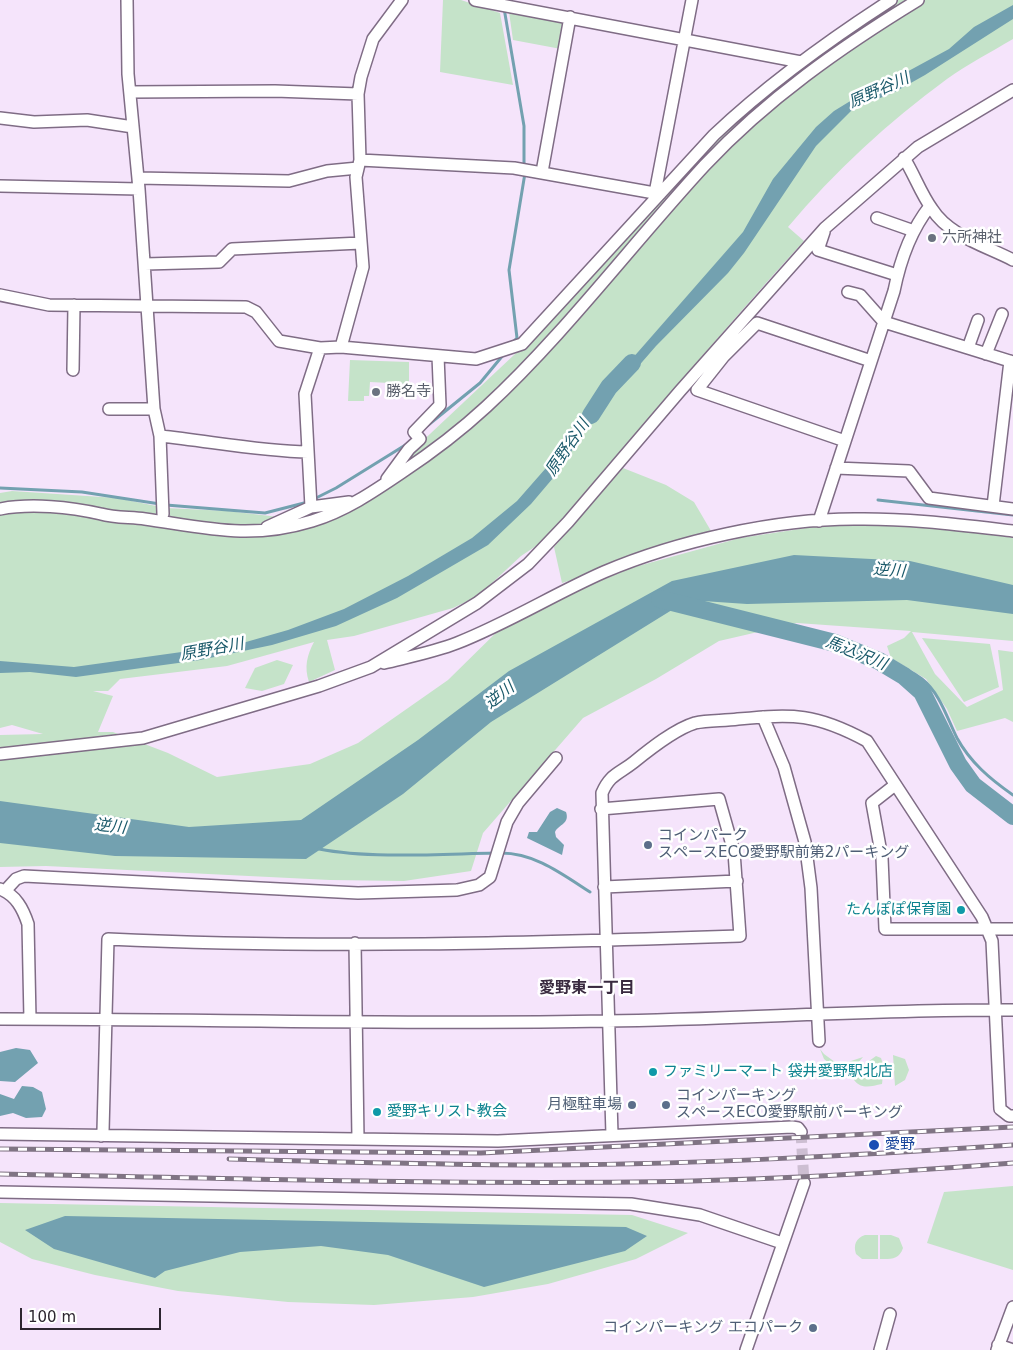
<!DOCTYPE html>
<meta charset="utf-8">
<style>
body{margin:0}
#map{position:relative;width:1013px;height:1350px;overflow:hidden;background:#f5e4fb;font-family:"DejaVu Sans",sans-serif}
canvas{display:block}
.scale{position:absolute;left:20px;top:1308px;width:141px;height:22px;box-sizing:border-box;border:2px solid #2d2530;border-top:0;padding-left:6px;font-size:15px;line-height:18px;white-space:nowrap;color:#2d2530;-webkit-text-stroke:4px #fff;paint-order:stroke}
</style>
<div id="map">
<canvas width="1013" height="1350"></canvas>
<div class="scale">100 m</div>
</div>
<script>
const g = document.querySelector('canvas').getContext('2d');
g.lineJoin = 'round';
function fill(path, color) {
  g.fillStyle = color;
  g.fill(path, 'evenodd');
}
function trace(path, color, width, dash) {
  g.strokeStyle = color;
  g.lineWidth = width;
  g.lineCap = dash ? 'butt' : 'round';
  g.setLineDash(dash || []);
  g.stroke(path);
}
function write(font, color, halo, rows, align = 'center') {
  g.font = font + ' "DejaVu Sans","Noto Sans JP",sans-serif';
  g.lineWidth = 5;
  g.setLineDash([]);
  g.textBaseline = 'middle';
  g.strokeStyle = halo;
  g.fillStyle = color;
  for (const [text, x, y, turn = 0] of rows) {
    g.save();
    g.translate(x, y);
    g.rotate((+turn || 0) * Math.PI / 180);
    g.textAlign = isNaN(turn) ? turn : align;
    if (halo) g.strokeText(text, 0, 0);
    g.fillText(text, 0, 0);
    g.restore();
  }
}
fill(new Path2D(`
 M443 0H461L500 13 513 85 440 72Z
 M894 0H1013V39C991 52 968 64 947 79 888 122 835 171 788 227L804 241C714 339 630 443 542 542L521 556 478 596 453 608 354 636 327 640 335 670 309 682C304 667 307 655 314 642L227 666 120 679 108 691H93L113 696 98 732H113L168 753 217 777 310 764 358 743 448 680 511 618 631 568 740 538 846 522 948 525 1013 534V641L912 632 935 674 967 707 1003 690 998 650 1013 652V722L1005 718 957 731 947 709 926 679 891 658 887 646 904 638 911 631 797 623 719 641 656 679 583 718 483 833 471 871 404 881 330 880 46 866 0 867V735L43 734 12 725 0 728V493L12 491 117 498 166 508 228 511 312 521 363 497 532 338 733 117Z
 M509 12 565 22 561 49 513 40Z
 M350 360 409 362V384L370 382 369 396H364V401H348Z
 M623 468 666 485 694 502 714 536 562 583 554 547Z
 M922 638 990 644 999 687 964 702Z
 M277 660 293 665 284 684 262 691 245 688 255 668Z
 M820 1049 824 1054 839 1065 863 1057 846 1077 824 1059Z
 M893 1055 905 1059 909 1070 905 1080 895 1086Z
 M876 1056 881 1058 884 1067 882 1084C871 1086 862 1090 854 1080L855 1077 869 1061Z
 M1013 1186V1270L927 1243 944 1192Z
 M0 1203 632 1215 688 1233 636 1259 548 1284 473 1297 374 1305 288 1302 178 1291 95 1275 32 1259 0 1242Z
 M865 1235H878V1259H862L856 1254C853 1245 856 1238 865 1235Z
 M880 1235H891L899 1238 903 1248C899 1260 891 1259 880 1259Z`), '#c5e3c9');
fill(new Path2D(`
 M1013 5V19L925 75 893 93 854 108 816 146 744 253 728 273 656 346 590 422 559 471 531 504 488 545 397 598 336 626 272 645 200 660 76 677 30 672 0 673V661L74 667 239 644 288 630 344 609 408 576 472 538 517 501 560 452 631 360 743 232 773 179 816 127 834 111 865 92 903 74 949 49 974 27Z
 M794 555 910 561 1013 585V614L907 600 747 604 688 600 491 722 403 794 306 859 115 856 0 843V801L189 827 301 820 418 740 509 671 672 581Z
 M557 808 566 812C570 824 559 824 555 832L556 837 564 845 562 855 527 838 529 832H537L550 812Z
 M16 1048 30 1050 38 1063 15 1082 0 1081V1052Z
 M22 1086 33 1087 42 1092 46 1109 42 1117 26 1118 13 1113 0 1116V1094L14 1099Z
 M65 1216 626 1227 647 1236 625 1251 484 1287 388 1255 321 1246 240 1252 165 1271 155 1278 54 1249 25 1230Z`), '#73a1b0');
trace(new Path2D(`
 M504 8 524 126V167
 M512 343 517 338 509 270 525 173
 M427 426 480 383 504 354
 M0 488 82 492 160 504
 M314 499 336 488 407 444
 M878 500 1013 515
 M166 505 265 513 308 502
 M854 651C877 658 902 664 922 679 940 693 947 718 957 738 970 762 990 779 1013 795
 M319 849C370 859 441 854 495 853
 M501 853C535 853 562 874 590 892`), '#73a1b0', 3);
trace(new Path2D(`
 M591 415 609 387 632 363
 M660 599 835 643 879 661 904 676 922 692 958 764 973 785 1013 816`), '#73a1b0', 18);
trace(new Path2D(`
 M801 1132 804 1183`), '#cdbed2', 11, [11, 5.5]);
const minor = new Path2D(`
 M127 0 128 74 139 189 154 409 160 436 163 514
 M475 0 801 62
 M130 92 275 91 358 94
 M0 118 34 122 87 120 133 127
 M904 158C914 174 921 194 932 209 949 236 986 246 1013 260
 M360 160 514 168 660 194
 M542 172 570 17
 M138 178 289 181 327 171 358 168
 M0 186 139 189
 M655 193 692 0
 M877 218 914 231
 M824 232 818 250 897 275
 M145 264 219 262 232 249 361 243
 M848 292 860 295 884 322 1013 362
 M0 295 49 305 246 307 256 312 279 341 320 348 341 347 476 359 522 344 714 135C768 84 829 40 891 0
 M341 347 363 267 356 177 360 160 358 94 361 77 373 39 402 0
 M968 348 978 320
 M986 354 1002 314
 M73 370 74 305
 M109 409H154
 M160 436C209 441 259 451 308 452
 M845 441 697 390 724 356 757 323 871 361
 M836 468 909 471 929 498 1013 509
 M387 479 409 449 420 439 414 432 440 405 438 356
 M993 506 1010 361
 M311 507 305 394 320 348
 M0 509C31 503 70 507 101 514 115 518 131 517 145 519 207 528 250 540 312 521 345 511 373 492 401 473 431 453 459 432 486 407 564 335 632 244 705 165 767 99 841 47 918 0
 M819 521 894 291C900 261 911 230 930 206
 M267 527 311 507 349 502
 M384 663C408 657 434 652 457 643 508 623 554 594 604 572 677 541 775 519 854 519 907 518 961 525 1013 531
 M763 717 784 767 805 842 811 888 819 1041
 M0 754 143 738 319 686 371 667 477 603 528 564 568 522 680 391 825 228 918 147 1013 90
 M895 785 872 803 882 858 885 929H1013
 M604 887 737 881
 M0 889C16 895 23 909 28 924L30 1019
 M5 891 16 879 24 876 358 893 457 890 479 885 490 877 507 822 518 803 556 758
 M355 943 358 1139
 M0 1019C202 1019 404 1025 606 1021 742 1019 877 1009 1013 1010
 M0 1134 498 1141 792 1127 798 1128 801 1132
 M612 1135 602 793C610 774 619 774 634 762 650 749 675 729 695 723 708 720 724 721 738 719 794 714 815 713 867 741L982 917 992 941 1000 1109 1009 1116H1013
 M101 1136 103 1131 108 939C318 949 530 943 740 936L734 852 719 799 601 809
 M0 1192 631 1204 700 1215 782 1243
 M998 1345 1013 1350
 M746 1350 804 1183
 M880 1350 890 1314
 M997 1350 1013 1307`);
trace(minor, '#7f6c85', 14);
trace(minor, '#fff', 11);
const rail = new Path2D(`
 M0 1149 481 1153 1013 1127
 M229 1159C336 1162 444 1165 552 1165 706 1164 859 1155 1013 1145
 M0 1174C210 1178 421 1184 632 1182 759 1181 886 1173 1013 1163`);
trace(rail, '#807484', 5);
trace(rail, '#fff', 3, [9]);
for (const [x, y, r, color] of [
 [932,238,5,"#6b7280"],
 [376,392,5,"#6b7280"],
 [648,845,5,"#5c6f8a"],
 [961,910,5,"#0f9aa8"],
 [653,1072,5,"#0f9aa8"],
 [632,1105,5,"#5c6f8a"],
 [666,1105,5,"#5c6f8a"],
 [377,1112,5,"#0f9aa8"],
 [874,1145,6,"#1a4fb4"],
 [813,1328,5,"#5c6f8a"]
]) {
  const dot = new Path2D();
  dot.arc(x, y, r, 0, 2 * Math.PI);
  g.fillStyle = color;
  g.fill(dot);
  trace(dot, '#fff', 2);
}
write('15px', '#5b616d', '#fff', [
 ["六所神社",942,238],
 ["勝名寺",386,392]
], 'left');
write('15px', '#4e5e75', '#fff', [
 ["コインパーク",658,836],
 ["スペースECO愛野駅前第2パーキング",658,853],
 ["コインパーキング",676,1096],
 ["スペースECO愛野駅前パーキング",676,1113],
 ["月極駐車場",622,1105,"right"],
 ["コインパーキング エコパーク",803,1328,"right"]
], 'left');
write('15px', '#0d838f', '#fff', [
 ["たんぽぽ保育園",951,910,"right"],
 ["ファミリーマート 袋井愛野駅北店",663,1072],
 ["愛野キリスト教会",387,1112]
], 'left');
write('15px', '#164399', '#fff', [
 ["愛野",885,1145]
], 'left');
write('italic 16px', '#1a596a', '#fff', [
 ["原野谷川",879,91,-24],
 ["原野谷川",568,448,-56],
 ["逆川",889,571,4],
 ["原野谷川",212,650,-10],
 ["馬込沢川",856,654,22],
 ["逆川",500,696,-38],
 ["逆川",110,827,6]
]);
write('bold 16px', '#392a3f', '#fff', [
 ["愛野東一丁目",587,989]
]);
</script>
